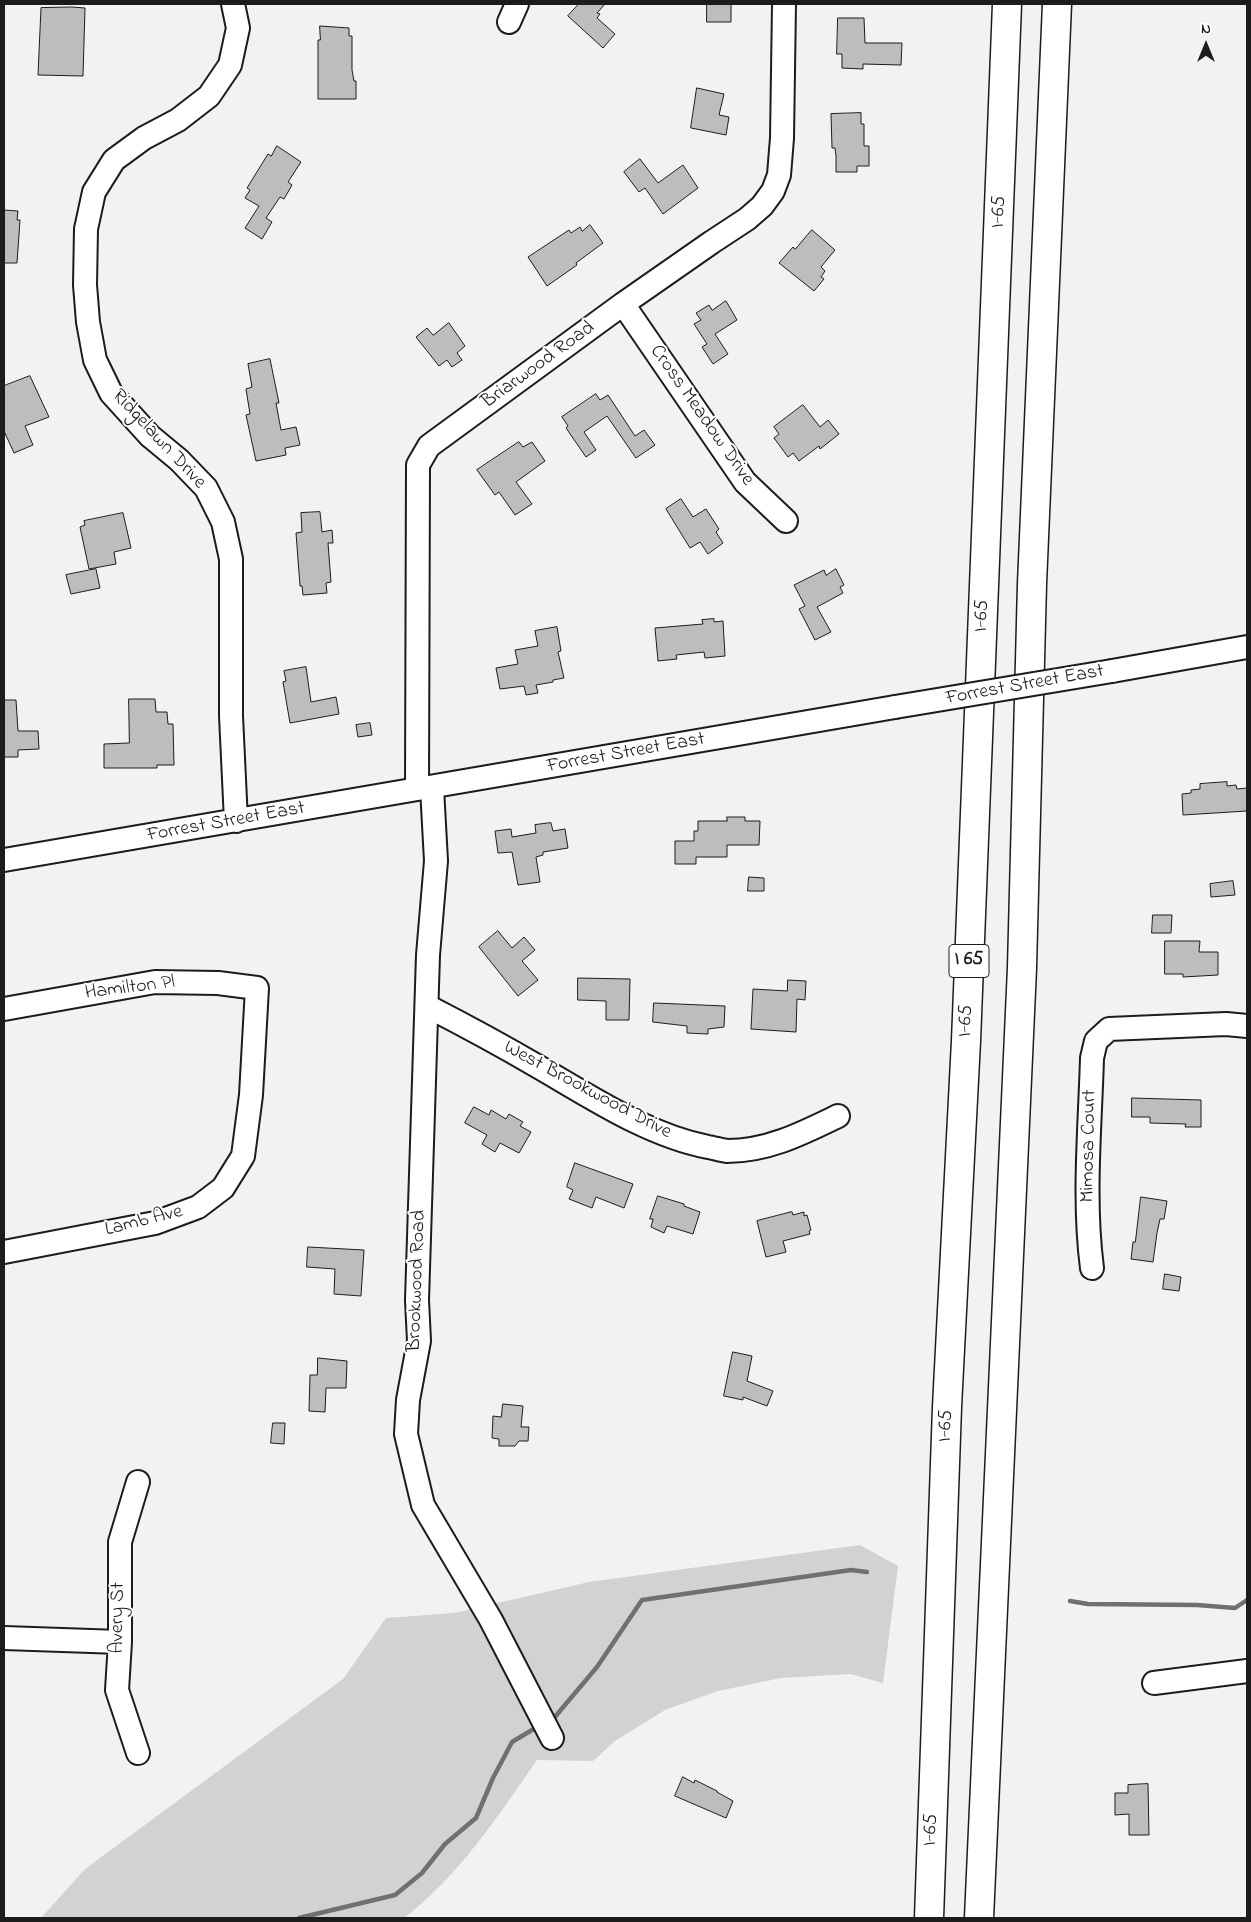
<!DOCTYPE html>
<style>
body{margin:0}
#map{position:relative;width:1251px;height:1922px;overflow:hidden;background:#f2f2f2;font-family:"Indie Flower",sans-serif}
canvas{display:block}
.frame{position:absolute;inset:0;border:5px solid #1c1c1c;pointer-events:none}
.north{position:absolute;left:1181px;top:20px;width:50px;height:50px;-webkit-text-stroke:4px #fff;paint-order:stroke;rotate:0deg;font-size:14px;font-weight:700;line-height:20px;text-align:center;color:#1c1c1c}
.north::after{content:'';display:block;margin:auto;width:18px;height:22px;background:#1c1c1c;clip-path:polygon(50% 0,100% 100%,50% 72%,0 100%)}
</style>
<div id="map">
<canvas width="1251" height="1922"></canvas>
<div class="frame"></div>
<div class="north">N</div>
</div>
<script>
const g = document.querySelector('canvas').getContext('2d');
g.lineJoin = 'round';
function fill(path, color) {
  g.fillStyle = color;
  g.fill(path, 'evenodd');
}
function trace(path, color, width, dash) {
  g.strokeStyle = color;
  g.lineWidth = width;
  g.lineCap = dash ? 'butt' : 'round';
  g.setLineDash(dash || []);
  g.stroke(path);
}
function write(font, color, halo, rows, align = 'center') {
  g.font = font + ' "Indie Flower",sans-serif';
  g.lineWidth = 4;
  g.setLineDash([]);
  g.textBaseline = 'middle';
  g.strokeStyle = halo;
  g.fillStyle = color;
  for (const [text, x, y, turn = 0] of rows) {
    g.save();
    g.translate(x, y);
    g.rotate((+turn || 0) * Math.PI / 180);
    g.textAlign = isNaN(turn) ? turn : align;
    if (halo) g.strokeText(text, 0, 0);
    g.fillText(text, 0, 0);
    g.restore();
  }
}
fill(new Path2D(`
 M860 1545 898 1566 883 1683 851 1674 781 1678 718 1691 665 1710 615 1741 593 1761 537 1760C498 1816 459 1876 404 1918H41L85 1869 343 1679 386 1618 454 1613 589 1582Z`), '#d2d2d2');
trace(new Path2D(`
 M1070 1601 1088 1604 1197 1605 1235 1608 1247 1600
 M554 1718 597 1667 642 1600 851 1570 867 1572
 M299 1918 395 1895 422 1873 445 1844 476 1818 493 1778 512 1742 537 1727`), '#707070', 4.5);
const building = new Path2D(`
 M579 4H605L597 13 600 14 597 18 615 34 603 48 568 16Z
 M707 4H731V22H707Z
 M72 7 85 8 83 76 38 75 41 8Z
 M838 18H864L865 43H902L901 65 863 64V69L842 68V54H837Z
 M320 26 349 28V36H352V70L354 81H356V99H318V40H320Z
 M697 88 724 94 719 115 729 117 726 135 691 128Z
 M861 113V124H864V146H869V166H857V172H836V156L835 148H832L831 114Z
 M277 146 301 162 288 182 292 185 284 199 280 197 266 218 272 222 262 239 245 228 259 206 245 198 250 190 247 188 268 154 271 156Z
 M640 159 658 183 683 165 698 188 663 214 645 188 639 192 624 172Z
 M4 210 18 211 17 220H20L17 263H4Z
 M590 225 603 243 576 263 577 265 547 286 528 257 569 230 571 233 580 227 582 231Z
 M812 230 835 250 821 267 825 271 821 277 824 279 814 291 779 263 793 247 795 249Z
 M726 301 737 320 715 334 728 354 713 364 702 347 707 344 694 324 701 320 696 313 709 305 712 310Z
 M449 323 465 346 457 353 462 360 452 367 447 360 439 366 416 337 427 328 433 335Z
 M270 359 279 403H276L281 430 296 427 300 445 285 448 286 455 256 461 246 415 250 414 246 389 252 387 248 364Z
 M30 376 49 417 25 426 33 445 14 453 4 431V386Z
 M596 394 600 400 608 395 635 436 644 430 655 445 636 458 607 416 584 432 596 450 586 457 566 428 568 426 562 417Z
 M803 405 820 427 828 420 839 434 820 449 819 446 799 461 793 453 788 457 774 438 779 434 774 427Z
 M519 442 523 447 532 442 545 461 516 482 532 504 515 515 499 492 495 495 477 470Z
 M681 499 693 517 706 509 719 529 716 532 723 543 708 554 700 542 690 548 666 509Z
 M320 512 322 532 332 530 333 543H328L331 582 326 583 327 593 303 595 302 586H300L296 533 302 532 301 513Z
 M123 513 131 548 114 552 116 564 89 569 80 527 85 525 84 521Z
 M96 569 100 588 71 594 66 575Z
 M836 569 844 585 840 587 843 593 817 607 831 632 815 640 799 609 805 606 794 585 824 570 826 575Z
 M714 619V622L723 621 725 656 705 658 704 652 676 655 677 659 658 661 655 628 703 624 702 620Z
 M557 627 561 651 558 652 564 678 553 680V682L536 685 538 693 526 695 524 686 500 689 496 668 518 664 515 650 538 646 535 631Z
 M306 667 311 702 336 697 339 714 290 723 283 682 286 681 284 671Z
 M129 699H155L156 712H167L168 724H173L174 765H157V768H104V744L129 743Z
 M4 700H16L18 731H38L39 749 18 750V757H4Z
 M370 723 372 735 358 737 356 725Z
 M1227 782V786L1236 785 1237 789 1247 788V811L1183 815 1182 794 1191 793V790L1200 789V784Z
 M727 817H745V821H760L759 845H727V857H696V864H675V841H694V831H698V821H727Z
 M551 823 553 831 565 829 568 848 543 852V855L536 857 540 882 518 885 512 852 498 853 495 831 511 829 512 837 536 833 535 825Z
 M749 877 764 878V891H748Z
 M1233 881 1235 895 1211 897 1210 884Z
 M1153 915H1172L1171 933H1152Z
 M498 931 512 948 524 937 535 950 522 961 538 980 518 996 479 947Z
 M1165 941H1200L1199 952H1218V975L1183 977V974H1165Z
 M578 978 630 979 629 1020H606V1001L578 1000Z
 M788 980 806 981 805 1000 797 999 796 1032 751 1029 753 989 787 991Z
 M654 1003 725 1006 724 1027 708 1029V1034L687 1033V1026L653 1022Z
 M1132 1098 1201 1100V1127H1185L1186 1124 1150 1123V1117H1132Z
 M474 1107 489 1115 491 1110 506 1119 509 1114 523 1122 520 1126 531 1132 519 1153 500 1143 495 1152 482 1144 487 1135 465 1123Z
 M575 1163 633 1184 624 1208 596 1197 592 1208 569 1199 573 1190 567 1187Z
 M658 1196 684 1204V1206L700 1212 693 1234 667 1226 664 1233 651 1227 653 1219H650Z
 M1141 1197 1167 1201 1164 1219H1160L1157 1233 1153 1262 1131 1259 1133 1242H1135Z
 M792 1212 793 1215 804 1212V1216L807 1215 811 1230 809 1231 810 1234 783 1241 786 1252 766 1257 757 1221Z
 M308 1247 364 1250 361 1296 334 1294 335 1269 307 1267Z
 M1165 1274 1181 1277 1179 1291 1163 1289Z
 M733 1352 752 1356 747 1381 773 1391 767 1406 743 1397V1400L724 1396Z
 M318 1358 347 1361 346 1388H326L325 1412 309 1411 310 1375H317Z
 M503 1404 523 1406 521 1427H529L528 1441H519L515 1446H499V1439L492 1438 493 1416 501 1417Z
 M273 1423H285L284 1444 271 1443Z
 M683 1777 694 1783 695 1780 717 1791V1792L733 1801 726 1818 675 1796Z
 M1148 1784 1149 1835H1129V1814L1115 1815V1793H1128V1785Z`);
fill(building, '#bdbdbd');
trace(building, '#1c1c1c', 1);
const minor = new Path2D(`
 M233 4 238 28 230 65 209 96 178 120 144 138 114 160 94 192 86 229 85 285 88 322 95 360 111 393 150 436 179 460 206 488 223 522 231 559V716L236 821
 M509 22 517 4
 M623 304 745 482 786 521
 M1112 671 1247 647
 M432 788 436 861 428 955 417 1300 419 1341 408 1400 406 1434 423 1505 491 1620 552 1738
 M417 789 418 465 429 446 623 304 712 242 747 219 762 206 773 191 779 175 782 138 784 4
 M4 860 895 707
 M427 1006C464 1025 501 1045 537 1066 591 1097 647 1135 708 1147 714 1148 721 1150 727 1151 768 1151 803 1133 838 1116
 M4 1009 155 982 218 983 257 988 251 1095 243 1156 223 1188 198 1207 155 1223 4 1252
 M1092 1268C1083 1199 1090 1128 1092 1058L1096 1041 1109 1029 1226 1024 1247 1026
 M138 1482 120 1542V1642L117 1690 138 1753
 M4 1638 120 1642
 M1154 1683 1247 1671`);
const highway = new Path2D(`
 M929 1918 947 1407 966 1041 1007 4
 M979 1918 1022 968 1032 584 1057 4`);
trace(minor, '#1c1c1c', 26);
trace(highway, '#1c1c1c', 31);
trace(minor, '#fff', 22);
trace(highway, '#fff', 28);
const minorBridge = new Path2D(`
 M895 707 1112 671`);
trace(minorBridge, '#1c1c1c', 26, []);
trace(minorBridge, '#fff', 22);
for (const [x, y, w] of [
 [969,961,40]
]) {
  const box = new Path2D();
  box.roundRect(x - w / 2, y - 16.5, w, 33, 4);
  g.fillStyle = '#fff';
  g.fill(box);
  trace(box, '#1c1c1c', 1);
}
write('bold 19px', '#1c1c1c', null, [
 ["I 65",969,961]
]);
write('20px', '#1c1c1c', '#fff', [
 ["I-65",1000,212,-88],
 ["Briarwood Road",539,366,-36],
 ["Cross Meadow Drive",701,416,55],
 ["Ridgelawn Drive",158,440,47],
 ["I-65",983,616,-88],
 ["Forrest Street East",1025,686,-10],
 ["Forrest Street East",626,754,-10],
 ["Forrest Street East",226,823,-10],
 ["Hamilton Pl",130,989,-7],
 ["I-65",967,1021,-88],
 ["West Brookwood Drive",587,1091,28],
 ["Mimosa Court",1090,1146,-89],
 ["Lamb Ave",144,1222,-14],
 ["Brookwood Road",418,1281,-88],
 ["I-65",947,1426,-88],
 ["Avery St",119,1618,-89],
 ["I-65",932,1830,-88]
]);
</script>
